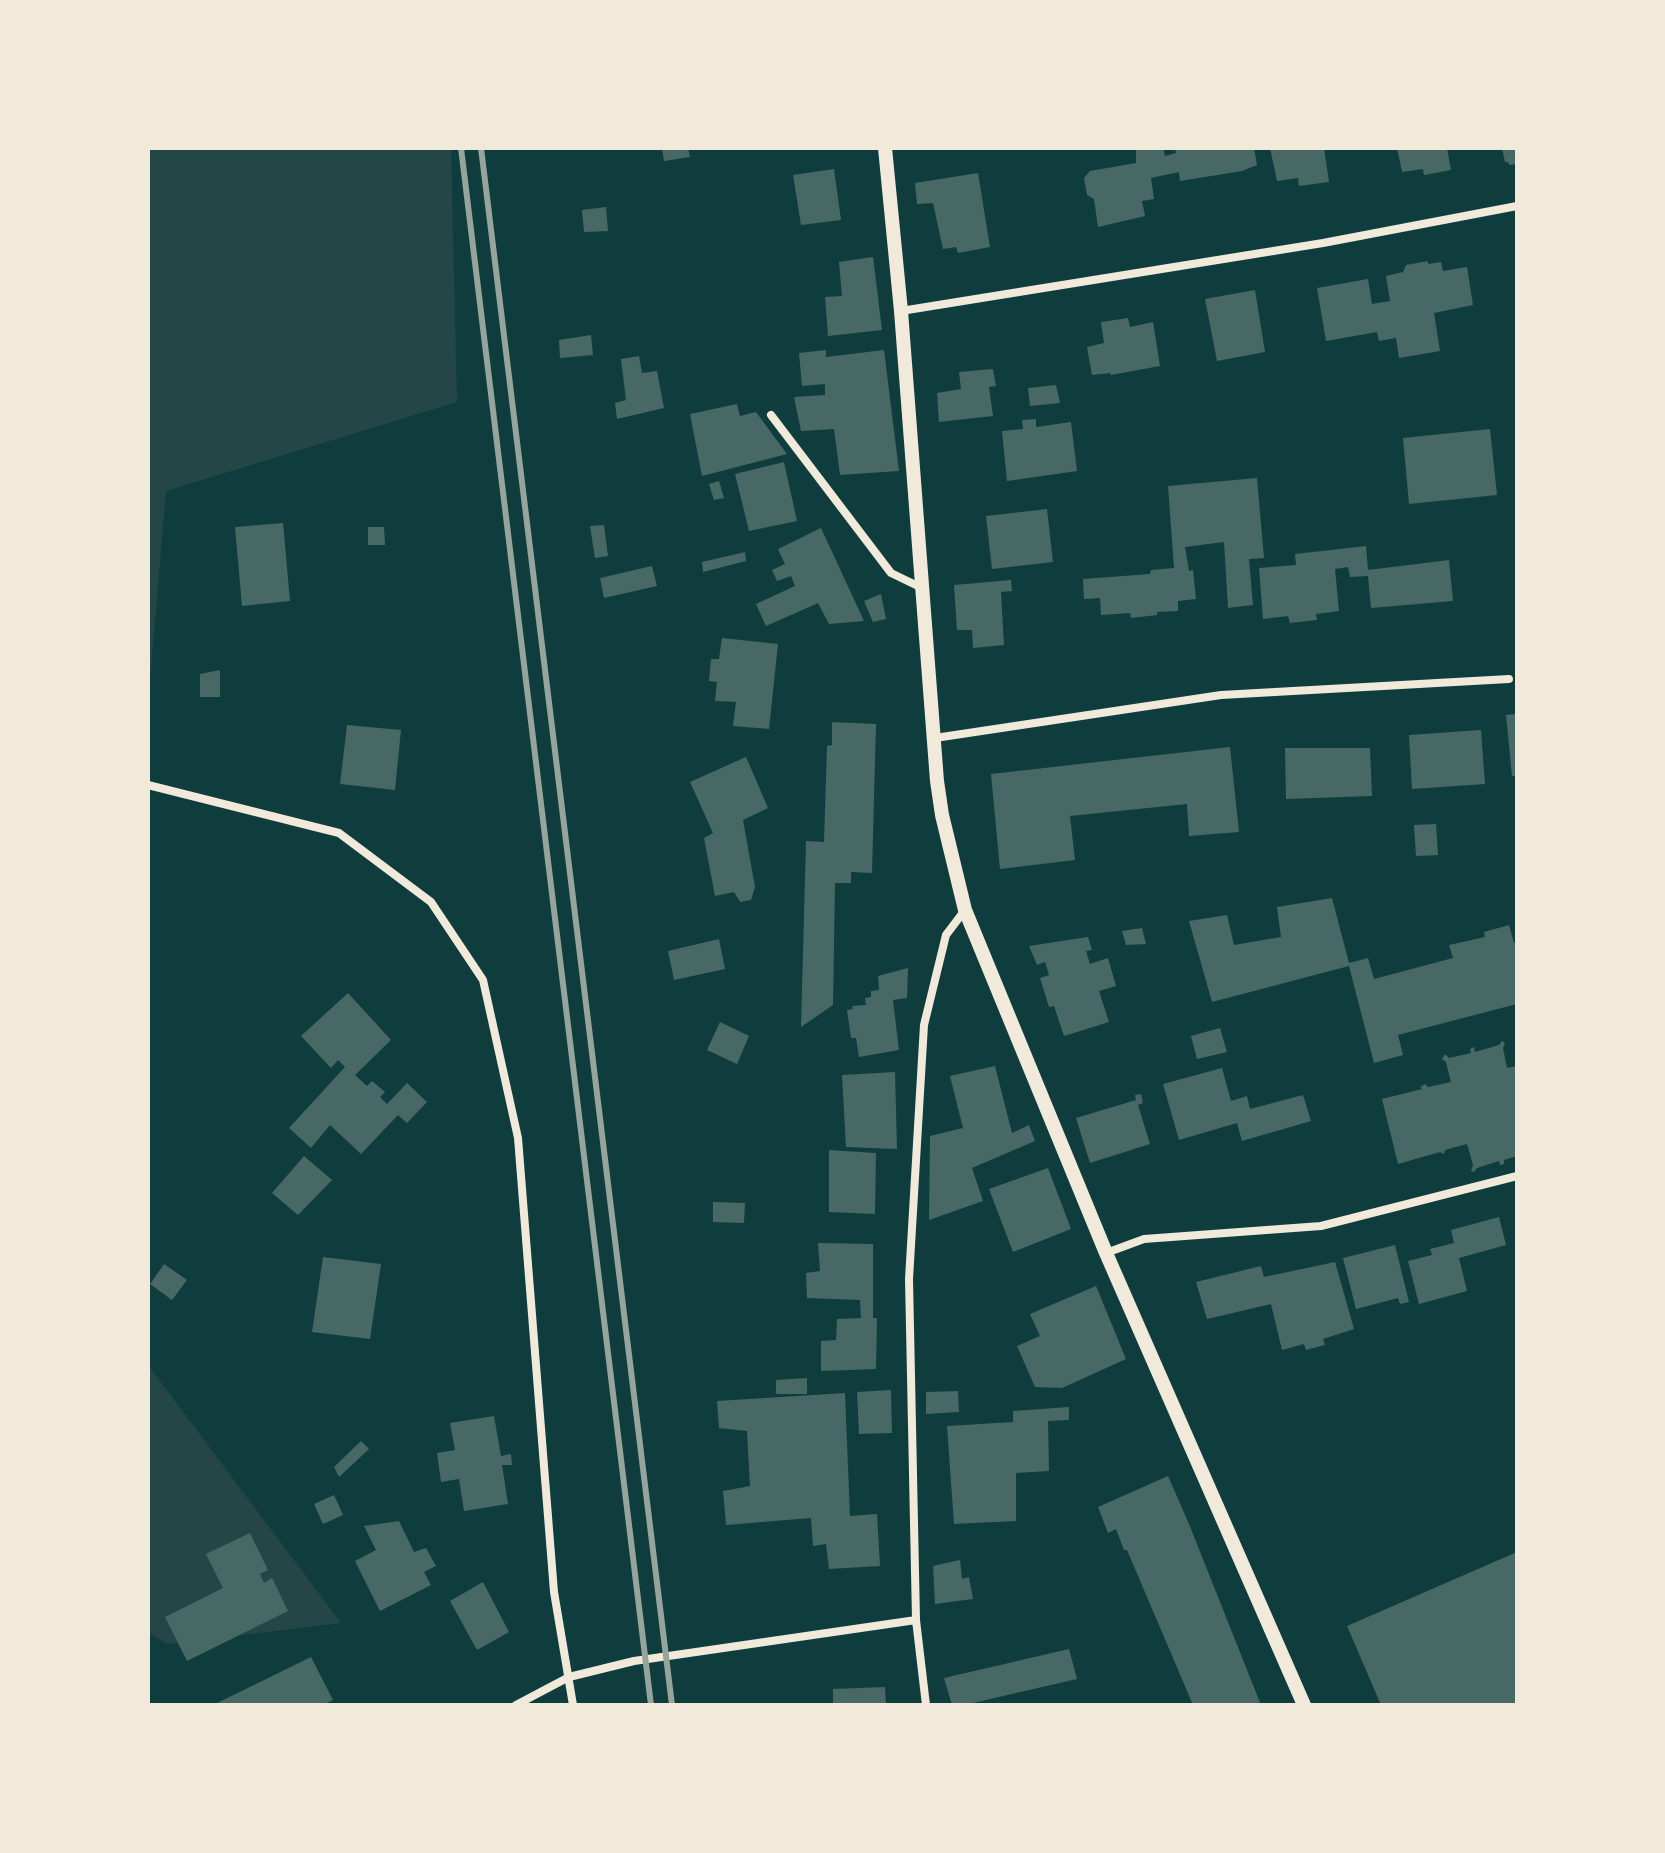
<!DOCTYPE html>
<style>
body{margin:0}
#map{position:relative;width:1665px;height:1853px;overflow:hidden;background:#0f3d3e;font-family:Rubik,sans-serif}
canvas{display:block}
.frame{position:absolute;inset:0;border:150px solid #f1e9da;pointer-events:none}
</style>
<div id="map">
<canvas width="1665" height="1853"></canvas>
<div class="frame"></div>
</div>
<script>
const g = document.querySelector('canvas').getContext('2d');
g.lineJoin = 'round';
function fill(path, color) {
  g.fillStyle = color;
  g.fill(path, 'evenodd');
}
function trace(path, color, width, dash) {
  g.strokeStyle = color;
  g.lineWidth = width;
  g.lineCap = dash ? 'butt' : 'round';
  g.setLineDash(dash || []);
  g.stroke(path);
}
fill(new Path2D(`
 M148 148H451L457 402 166 491 148 703Z
 M148 1365 341 1623 167 1644 148 1632Z`), '#244646');
fill(new Path2D(`
 M662 148H688L690 157 664 161Z
 M1136 148H1163L1165 156 1176 153 1175 148H1254L1257 165 1242 171 1180 181 1179 172 1151 178 1154 199 1142 201 1145 216 1098 227 1094 199 1087 195 1084 178 1090 171 1136 163Z
 M1270 148H1324L1329 182 1299 186 1298 178 1277 181Z
 M1397 148H1447L1451 170 1424 175 1423 169 1402 172Z
 M1502 148H1517V164L1509 165 1508 162H1505Z
 M834 169 841 220 801 225 793 175Z
 M978 173 990 247 958 253 956 247 943 249 933 203 917 204 915 183Z
 M606 207 608 231 584 232 582 210Z
 M873 257 882 330 828 336 825 297 842 296 839 262Z
 M1428 261V264L1441 262 1443 271 1467 267 1473 305 1434 313 1440 351 1399 358 1396 338 1379 341 1377 332 1326 341 1317 288 1368 279 1372 304 1390 301 1386 276 1403 272 1406 265Z
 M1255 290 1265 352 1217 361 1205 299Z
 M1128 318 1130 327 1153 322 1160 366 1111 375 1110 373 1092 375 1087 347 1104 343 1101 322Z
 M591 335 593 355 560 358 559 340Z
 M826 350V357L884 350 899 471 840 475 834 429 801 431 794 397 825 395V384L802 386 799 353Z
 M639 356 642 373 657 371 664 408 617 419 615 403 626 400 621 359Z
 M993 369 996 386 989 387 993 416 939 422 937 393 961 389 959 372Z
 M1056 385 1060 403 1030 406 1028 388Z
 M737 404 740 416 756 412 787 454 702 476 690 414Z
 M1036 419V427L1071 422 1077 471 1007 481 1002 431 1023 429 1022 420Z
 M1490 429 1497 495 1409 504 1403 438Z
 M784 462 797 521 749 531 735 474Z
 M1257 478 1264 558 1249 559 1253 605 1228 608 1224 542 1185 547 1189 571 1193 570 1196 599 1178 601V611L1157 612V615L1131 618 1130 613 1101 615 1100 598 1084 599 1083 579 1150 574 1151 570 1174 568 1168 486Z
 M719 481 724 498 714 500 709 484Z
 M1047 509 1053 562 992 569 986 516Z
 M283 523 290 601 242 606 235 527Z
 M604 525 608 556 595 558 590 526Z
 M368 527H384L385 545H368Z
 M821 528 864 621 829 624 818 603 766 626 756 604 795 586 791 576 777 581 772 570 785 564 778 549Z
 M1366 546 1368 570 1449 560 1453 601 1371 608 1368 576 1350 577 1348 567 1335 569 1339 611 1316 614 1317 620 1290 623 1288 616 1263 619 1259 568 1296 565 1295 554Z
 M745 552 746 561 703 572 702 562Z
 M652 566 657 586 604 598 600 578Z
 M1011 580 1012 591 1001 592 1004 645 973 648 972 630H957L954 585Z
 M881 594 886 619 873 622 864 601Z
 M722 638 778 644 769 729 733 726 736 702 715 701 717 682 709 681 711 659H719Z
 M220 670V697H200V674Z
 M1517 714V776H1512L1506 715Z
 M832 722 876 724 872 873 851 872V883H835L833 1005 801 1027 806 841 824 842 827 746 832 745Z
 M347 725 401 730 395 790 340 784Z
 M1481 730 1485 784 1412 789 1409 735Z
 M1230 747 1239 832 1189 836 1187 804 1070 816 1075 860 1000 869 991 774Z
 M1285 748H1370L1372 796 1286 799Z
 M746 757 768 808 743 820 755 887 751 900 740 902 734 892 715 896 704 838 713 833 690 782Z
 M1436 824 1438 855 1416 856 1414 825Z
 M1332 898 1349 963 1368 958 1374 979 1453 958 1449 945 1485 937 1484 932 1509 925 1514 943 1517 942V1004L1398 1035 1403 1055 1374 1063 1349 966 1212 1002 1189 921 1227 915 1234 945 1281 937 1277 907Z
 M1142 928 1146 944 1126 945 1122 931Z
 M1088 937 1092 950 1086 951 1090 964 1108 958 1116 986 1099 991 1109 1022 1064 1036 1054 1006 1049 1007 1040 978 1049 975 1045 962 1037 965 1029 946Z
 M719 939 725 969 674 980 668 951Z
 M908 968 907 998 893 1000 899 1050 859 1057 856 1038H851L847 1010 853 1009 852 1006 866 1005 865 998 871 997V991L879 990 878 976Z
 M348 993 391 1040 355 1075 367 1086 372 1081 385 1092 380 1097 387 1104 407 1083 427 1102 407 1123 398 1115 361 1154 330 1125 311 1148 289 1128 345 1067 338 1060 331 1068 301 1036Z
 M720 1022 749 1036 737 1064 707 1050Z
 M1220 1028 1227 1052 1197 1059 1191 1036Z
 M1502 1041 1505 1043 1503 1048 1507 1068 1517 1066V1156L1504 1160V1164L1500 1165 1499 1161 1477 1168 1474 1172 1471 1171 1473 1165 1467 1144 1445 1150 1444 1154 1440 1152 1398 1164 1382 1099 1422 1089 1420 1087 1425 1084 1428 1087 1451 1082 1446 1062 1442 1059 1445 1054 1449 1058 1471 1053 1470 1049 1474 1047 1475 1052 1499 1045Z
 M995 1066 1012 1133 1029 1125 1035 1141 972 1168 983 1201 929 1220 930 1136 963 1128 950 1076Z
 M1222 1068 1231 1101 1247 1096 1250 1109 1303 1095 1311 1121 1242 1141 1237 1123 1179 1140 1163 1084Z
 M895 1072 897 1149 846 1147 842 1075Z
 M1141 1094 1143 1103 1138 1105 1150 1144 1090 1163 1076 1118 1136 1100 1135 1095Z
 M829 1150 876 1153 875 1214 829 1212Z
 M304 1156 332 1180 298 1215 272 1193Z
 M1048 1168 1071 1229 1013 1252 989 1189Z
 M713 1202 745 1203 744 1223 713 1222Z
 M1499 1217 1506 1245 1459 1258 1467 1291 1419 1304 1408 1261 1432 1255 1430 1249 1454 1243 1451 1230Z
 M818 1243 873 1244V1318H877L876 1369 821 1371V1341L836 1340 837 1319 861 1318 860 1300 807 1298 806 1273 820 1271Z
 M1395 1245 1409 1302 1400 1304 1398 1298 1356 1309 1343 1258Z
 M323 1257 381 1264 370 1339 312 1332Z
 M1335 1262 1354 1329 1323 1339 1325 1345 1306 1350 1304 1344 1282 1350 1271 1304 1207 1319 1196 1282 1261 1266 1264 1277Z
 M164 1264 187 1280 172 1300 150 1284Z
 M1096 1286 1126 1359 1062 1388 1035 1387 1017 1346 1040 1336 1030 1314Z
 M807 1378V1394H776V1380Z
 M891 1390 892 1433 859 1434 857 1392Z
 M958 1391 959 1412 926 1414V1392Z
 M845 1393 850 1516 877 1514 880 1566 829 1569 826 1544 813 1546 811 1518 726 1525 723 1491 750 1486 747 1431 719 1428 717 1401Z
 M1069 1407V1420L1048 1421 1049 1471 1016 1473V1521L954 1524 947 1426 1013 1422V1411Z
 M494 1416 501 1456 511 1454 512 1465H502L508 1504 464 1511 459 1479 441 1482 437 1453 455 1450 450 1423Z
 M361 1441 369 1449 339 1477 334 1467Z
 M1168 1476 1189 1524 1261 1705H1193L1127 1550H1124L1116 1529 1108 1533 1098 1507Z
 M334 1495 343 1515 323 1524 314 1504Z
 M399 1521 414 1552 426 1548 436 1566 424 1572 431 1585 380 1611 355 1561 376 1550 364 1526Z
 M250 1533 268 1570 260 1574 264 1583 272 1578 288 1611 187 1661 165 1617 223 1588 206 1554Z
 M1517 1552V1705H1381L1347 1626Z
 M960 1560 962 1579 969 1577 973 1599 935 1604 933 1566Z
 M483 1582 509 1632 477 1650 450 1601Z
 M1069 1649 1077 1679 964 1705H952L944 1678Z
 M311 1657 333 1700 323 1705H213Z
 M885 1687 886 1705H833V1689Z`), '#486865');
trace(new Path2D(`
 M901 311 1323 243 1517 206
 M771 415 891 573 922 588
 M935 738 1221 695 1509 679
 M148 785 339 833 431 902 483 980 518 1138 554 1592 573 1705
 M1106 1253 1144 1239 1321 1226 1517 1176
 M516 1705 569 1677 634 1661 916 1620
 M926 1705 916 1620 909 1279 924 1025 946 935 965 910`), '#f1e9da', 8);
trace(new Path2D(`
 M885 148 901 311 937 781 942 815 965 910 1106 1253 1304 1705`), '#f1e9da', 14);
trace(new Path2D(`
 M461 148 651 1705
 M481 148 672 1705`), '#97a49c', 6);
</script>
